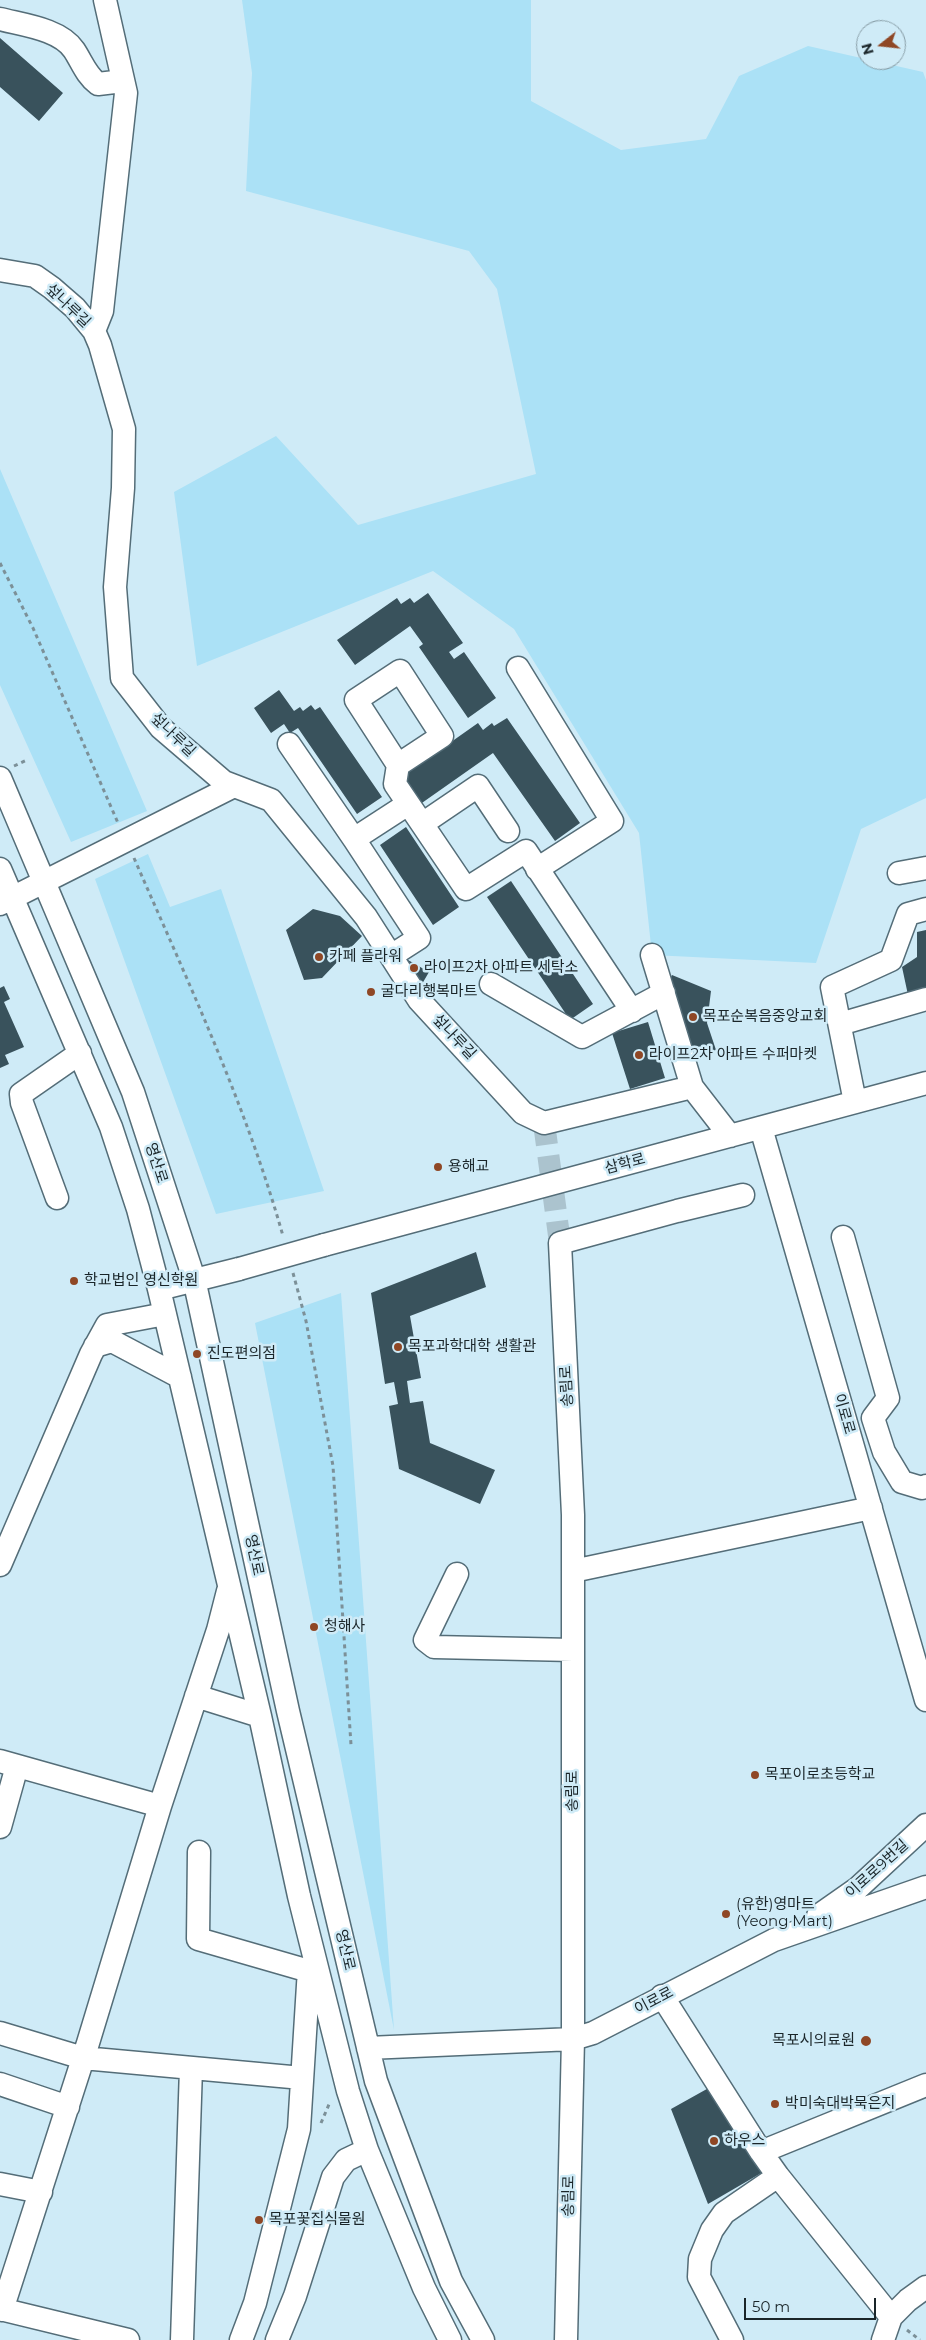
<!DOCTYPE html>
<meta charset="utf-8">
<style>
body{margin:0}
#map{position:relative;width:926px;height:2340px;overflow:hidden;background:#cfebf7;font-family:Montserrat,sans-serif}
canvas{display:block}
.north{position:absolute;left:856px;top:20px;width:50px;height:50px;box-sizing:border-box;background:#cfebf7;border:1px solid #879ca5;border-radius:50%;rotate:254deg;font-size:14px;font-weight:700;line-height:20px;text-align:center;color:#1a2529}
.north::after{content:'';display:block;margin:auto;width:18px;height:22px;background:#8f4725;clip-path:polygon(50% 0,100% 100%,50% 72%,0 100%)}
.scale{position:absolute;left:744px;top:2298px;width:132px;height:22px;box-sizing:border-box;border:2px solid #1a2529;border-top:0;padding-left:6px;font-size:15px;line-height:18px;white-space:nowrap;color:#1a2529;-webkit-text-stroke:4px #cfebf7;paint-order:stroke}
</style>
<div id="map">
<canvas width="926" height="2340"></canvas>
<div class="north">N</div>
<div class="scale">50 m</div>
</div>
<script>
const g = document.querySelector('canvas').getContext('2d');
g.lineJoin = 'round';
function fill(path, color) {
  g.fillStyle = color;
  g.fill(path, 'evenodd');
}
function trace(path, color, width, dash) {
  g.strokeStyle = color;
  g.lineWidth = width;
  g.lineCap = dash ? 'butt' : 'round';
  g.setLineDash(dash || []);
  g.stroke(path);
}
function write(font, color, halo, rows, align = 'center') {
  g.font = font + ' Montserrat,"Noto Sans KR",sans-serif';
  g.lineWidth = 5;
  g.setLineDash([]);
  g.textBaseline = 'middle';
  g.strokeStyle = halo;
  g.fillStyle = color;
  for (const [text, x, y, turn = 0] of rows) {
    g.save();
    g.translate(x, y);
    g.rotate((+turn || 0) * Math.PI / 180);
    g.textAlign = isNaN(turn) ? turn : align;
    if (halo) g.strokeText(text, 0, 0);
    g.fillText(text, 0, 0);
    g.restore();
  }
}
fill(new Path2D(`
 M242 0H531V101L621 150 706 139 739 76 808 46 923 72 926 80V798L861 829 816 963 652 955 639 833 514 629 433 571 197 666 174 492 276 436 358 525 536 474 497 289 469 251 246 191 252 73Z
 M0 469 147 811 71 842 0 685Z
 M148 854 170 907 221 889 324 1191 216 1214 95 879Z
 M341 1293 394 2030 255 1323Z`), '#abe1f6');
fill(new Path2D(`
 M0 38 63 93 39 121 0 87Z
 M428 593 463 643 449 652 454 659 464 652 496 698 468 718 419 647 423 644 410 626 355 665 337 640 397 598 401 604 410 598 414 603Z
 M279 690 294 711 300 707 303 711 311 705 315 710 320 707 382 797 357 814 298 728 290 733 284 724 271 733 254 708Z
 M507 718 580 823 555 841 493 753 419 805 400 778 478 723 483 730 492 723 494 726Z
 M406 827 459 907 433 925 380 845Z
 M511 881 593 1004 570 1020 487 897Z
 M313 909 340 916 362 936 322 978 304 980 286 930Z
 M926 930V995H908L902 967 917 957V932Z
 M408 960 429 972 422 984 403 964Z
 M672 975 711 991 707 1023 716 1050 690 1059 668 983Z
 M4 986 10 999 4 1002 24 1047 5 1055 9 1064 0 1068V988Z
 M648 1022 665 1078 630 1089 612 1033Z
 M476 1252 486 1287 410 1316 421 1378 407 1381 410 1403 423 1401 430 1443 495 1470 480 1504 399 1469 389 1406 398 1404 394 1382 385 1384 371 1293Z
 M714 2085 763 2172 708 2204 671 2109Z`), '#39525c');
trace(new Path2D(`
 M544 1123 560 1243`), '#abc3ce', 22, [22, 11]);
const minor = new Path2D(`
 M0 19C23 25 60 29 74 50 82 62 86 75 98 84L123 81
 M0 270 35 276 52 288 75 308 94 331 100 345 124 429 123 488 115 587 122 678 161 728 224 782 271 800 366 917 419 1000 523 1113 544 1123 692 1087 730 1136
 M94 331 102 311 126 93 105 0
 M518 668 612 821 537 869
 M289 744 354 839 408 804
 M398 765 442 736 400 671 356 700 398 765 395 784 466 889 526 851 632 1011
 M0 778 133 1092 194 1279 288 1711 376 2081 451 2281 483 2340
 M422 824 478 786 508 831
 M354 839 419 938 391 956
 M0 869 111 1127 138 1209 159 1289 260 1716 299 1896 348 2091 367 2150 424 2288 450 2340
 M899 873 926 868
 M0 904 234 786
 M652 955 692 1087
 M491 984 582 1037 664 993
 M840 1024 926 999
 M855 1102 832 987 891 960 908 914 926 909
 M761 1128 926 1700
 M57 1198 22 1103 21 1094 80 1053
 M843 1237 888 1398 873 1418 884 1452 902 1482 922 1488 926 1486
 M324 1245 926 1083
 M159 1289 239 1269
 M95 1346 112 1341 180 1377
 M0 1565 91 1354 107 1325 165 1314
 M573 1571 871 1508
 M457 1574 425 1640 434 1647 573 1650
 M196 1696 260 1716
 M0 1761 160 1806 218 1630 228 1591
 M0 1827 17 1766
 M199 1852 198 1939 309 1971
 M818 1916 858 1888 926 1825
 M662 1996 761 2152 926 2085
 M0 2033 83 2058 302 2078
 M368 2048 573 2039 593 2033 774 1940 926 1887
 M0 2084 68 2107
 M761 2152 778 2176 891 2317 883 2340
 M0 2184 41 2192
 M0 2309 128 2340
 M2 2310 88 2043 160 1806
 M891 2317 908 2300 926 2287
 M182 2340 191 2068
 M241 2340 255 2303 299 2129 309 1969
 M277 2340 295 2296 333 2177 346 2160 367 2150
 M566 2340 573 2039V1515L560 1243 677 1211 743 1195
 M732 2340 699 2277 700 2259 712 2230 724 2213 778 2176`);
trace(minor, '#546d78', 25);
trace(new Path2D(`
 M0 563 33 628 118 823
 M14 766 27 760
 M134 858C188 982 246 1105 283 1236
 M293 1273 306 1321 333 1466 351 1745
 M321 2123 330 2102
 M907 2330 920 2340`), '#7c9098', 3, [4, 4]);
trace(minor, '#fff', 22);
const minorBridge = new Path2D(`
 M239 1269 324 1245`);
trace(minorBridge, '#546d78', 25, []);
trace(minorBridge, '#fff', 22);
for (const [x, y, r, color] of [
 [319,957,5,"#8f4725"],
 [414,968,5,"#8f4725"],
 [371,992,5,"#8f4725"],
 [693,1017,5,"#8f4725"],
 [639,1055,5,"#8f4725"],
 [438,1167,5,"#8f4725"],
 [74,1281,5,"#8f4725"],
 [398,1347,5,"#8f4725"],
 [197,1354,5,"#8f4725"],
 [314,1627,5,"#8f4725"],
 [755,1775,5,"#8f4725"],
 [726,1914,5,"#8f4725"],
 [866,2041,6,"#8f4725"],
 [775,2104,5,"#8f4725"],
 [714,2141,5,"#8f4725"],
 [259,2220,5,"#8f4725"]
]) {
  const dot = new Path2D();
  dot.arc(x, y, r, 0, 2 * Math.PI);
  g.fillStyle = color;
  g.fill(dot);
  trace(dot, '#cfebf7', 2);
}
write('15px', '#1a2529', '#cfebf7', [
 ["섶나루길",68,306,44],
 ["섶나루길",173,735,44],
 ["섶나루길",454,1037,47],
 ["영산로",156,1163,72],
 ["삼학로",625,1164,-15],
 ["송림로",567,1386,-93],
 ["이로로",844,1414,74],
 ["영산로",254,1555,78],
 ["송림로",573,1791,-90],
 ["이로로9번길",877,1869,-42],
 ["영산로",345,1950,77],
 ["이로로",654,2001,-28],
 ["송림로",569,2196,-89]
]);
write('15px', '#1a2529', '#cfebf7', [
 ["카페 플라워",329,957],
 ["라이프2차 아파트 세탁소",424,968],
 ["굴다리행복마트",381,992],
 ["목포순복음중앙교회",703,1017],
 ["라이프2차 아파트 수퍼마켓",649,1055],
 ["용해교",448,1167],
 ["학교법인 영신학원",84,1281],
 ["목포과학대학 생활관",408,1347],
 ["진도편의점",207,1354],
 ["청해사",324,1627],
 ["목포이로초등학교",765,1775],
 ["(유한)영마트",736,1905],
 ["(Yeong Mart)",736,1922],
 ["목포시의료원",855,2041,"right"],
 ["박미숙대박묵은지",785,2104],
 ["하우스",724,2141],
 ["목포꽃집식물원",269,2220]
], 'left');
</script>
